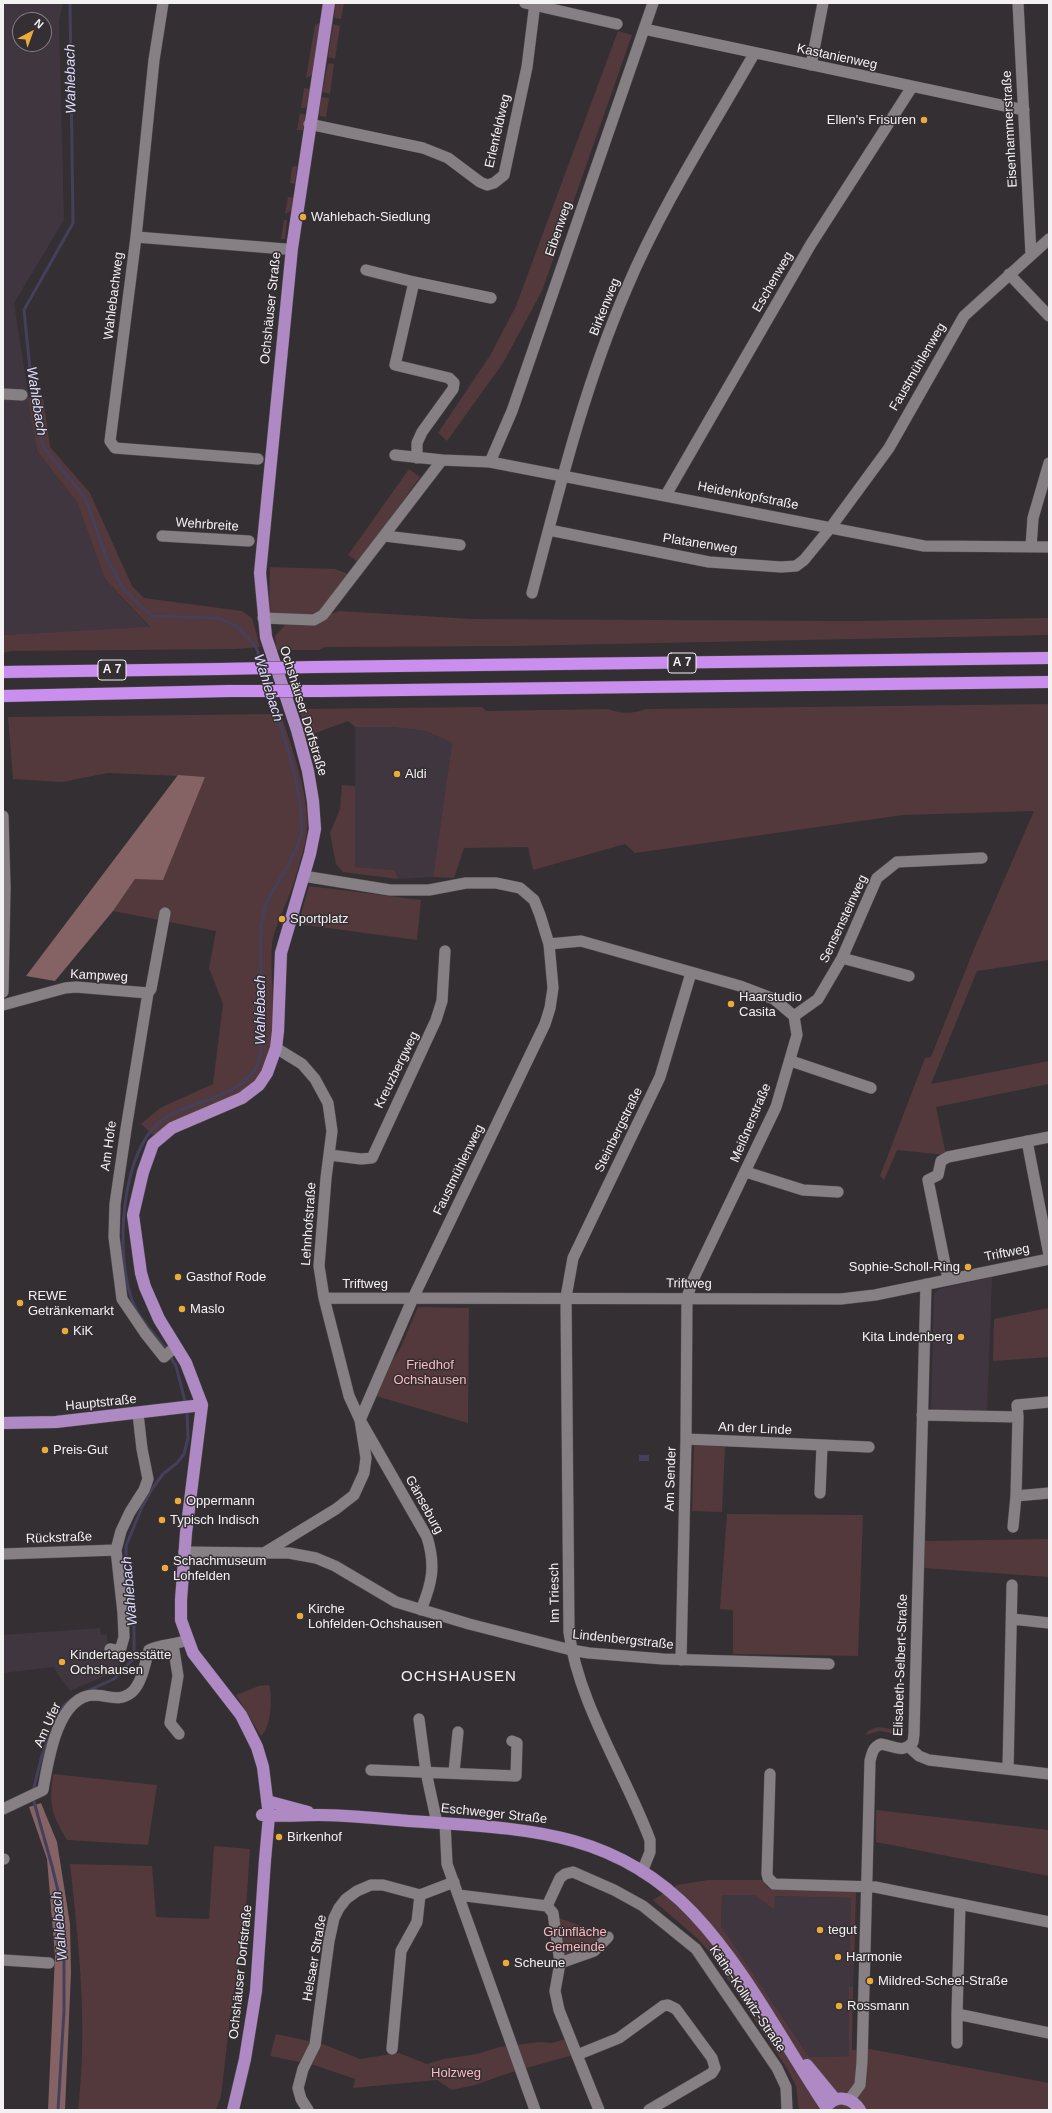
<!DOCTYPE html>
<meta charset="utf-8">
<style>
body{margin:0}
#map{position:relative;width:1052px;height:2113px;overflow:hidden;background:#342f33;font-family:Helvetica,sans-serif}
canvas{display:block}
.frame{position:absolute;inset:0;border:4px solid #f4f1f3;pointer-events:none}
.north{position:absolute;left:12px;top:12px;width:40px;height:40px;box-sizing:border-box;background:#342f33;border:1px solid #817d80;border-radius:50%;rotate:41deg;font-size:11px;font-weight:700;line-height:16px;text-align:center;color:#f4f1f3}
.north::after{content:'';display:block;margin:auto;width:14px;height:18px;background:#ebaa39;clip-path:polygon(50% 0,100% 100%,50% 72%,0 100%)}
</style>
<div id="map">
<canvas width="1052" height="2113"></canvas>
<div class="frame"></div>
<div class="north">N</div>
</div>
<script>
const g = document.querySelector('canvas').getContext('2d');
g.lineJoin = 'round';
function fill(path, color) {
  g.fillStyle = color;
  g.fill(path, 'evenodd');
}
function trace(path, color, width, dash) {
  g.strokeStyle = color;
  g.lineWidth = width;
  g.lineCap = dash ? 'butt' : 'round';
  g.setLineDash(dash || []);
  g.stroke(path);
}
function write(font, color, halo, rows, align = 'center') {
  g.font = font + ' Helvetica,sans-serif';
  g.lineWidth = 3;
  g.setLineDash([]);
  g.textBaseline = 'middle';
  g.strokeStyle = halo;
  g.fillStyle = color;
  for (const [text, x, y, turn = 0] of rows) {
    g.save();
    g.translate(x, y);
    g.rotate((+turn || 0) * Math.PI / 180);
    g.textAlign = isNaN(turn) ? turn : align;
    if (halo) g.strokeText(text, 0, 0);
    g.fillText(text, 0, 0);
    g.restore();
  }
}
fill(new Path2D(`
 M3 3H63L59 21 64 220 14 303 37 451 77 502 105 579 150 628 3 635ZM20 20H44V44H20Z
 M355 727H391L426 731 452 743 433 877 398 879 395 870 355 867Z
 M992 1277 987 1412 934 1410 931 1407 934 1294 939 1289Z
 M100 1628 101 1635 107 1634 108 1654 125 1658 119 1666 103 1677 70 1691 53 1667 3 1673V1635Z
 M722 1895H754L774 1908V1896L852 1898 850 1963 854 1964 853 1987H849V2056L809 2057 721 1926Z`), '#40363f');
fill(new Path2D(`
 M336 3H344L341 19 334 18Z
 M320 23 312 75 306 78 315 25Z
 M333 24 340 26 335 59 328 57Z
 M618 31 632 35 542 291 503 363 447 441 438 433 491 354 516 306Z
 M328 63 334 64 330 94 322 92Z
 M304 88 310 89 306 108H301Z
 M321 97 329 98 326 117 320 116 319 114Z
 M300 113 306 115 303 130H297Z
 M297 166 295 184 290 183 292 167Z
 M288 197 293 198 291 211 285 214Z
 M284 220H287L285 239H281Z
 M43 397 50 447 90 493 132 586 144 598 242 611 252 618 260 647 236 649 11 651 3 653V635L150 627 105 579 77 502 37 451 28 398Z
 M409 469 420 477 358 562 348 555Z
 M270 567 335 569 348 574 321 612 313 617 269 614Z
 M339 611 473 619 852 621 1049 618V635L514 646 325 647 319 650H276L275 636 285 625 317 624 322 622 328 615Z
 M1049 704V960L977 971 931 1084 1049 1061V1084L936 1107 946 1155 897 1150 884 1180 880 1176 925 1058 931 1057 974 949 1034 811 903 815 635 853 625 844 533 870 528 847 464 848 454 878 433 877 452 743 426 731 393 727H355L348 721 310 735 298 709 482 707 486 711 608 709C621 714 633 714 646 709Z
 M281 714C292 751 312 799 306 838 303 853 298 868 294 882 289 899 273 929 272 945 269 978 280 1039 265 1068 247 1104 202 1107 171 1124 164 1127 159 1132 153 1135L141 1124 160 1108 213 1084 223 1004 209 968 216 931 113 911 205 777 108 773 62 782 13 779 8 717Z
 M342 785 355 786V867L395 870 398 879 343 872 336 864 330 833 340 809Z
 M309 886 421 900 417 940 298 924Z
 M418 1307 469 1308 468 1423 376 1396 386 1371 401 1347Z
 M1049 1308V1357L993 1361 994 1319Z
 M694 1445 725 1447 722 1512 692 1511Z
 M727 1514 863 1515 858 1656 733 1654V1610L720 1609Z
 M1049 1539V1577L924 1568 925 1541Z
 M269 1685C273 1695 271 1729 261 1736L236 1695 259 1686Z
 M878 1727 899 1730 901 1732 899 1735 880 1731 866 1735 868 1731Z
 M53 1774 157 1785 148 1845 67 1840C51 1813 49 1805 53 1774Z
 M876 1810 1049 1830V1876L876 1842Z
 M214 1846 250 1849 245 1922 230 2018 221 2096 216 2110H78C88 2028 79 1945 70 1864L152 1866 156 1917 209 1919Z
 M708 1880H763L768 1888 856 1891 854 1964H850L851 1898 775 1896 774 1909 754 1895H722L721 1926 809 2057 849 2056V1987H853L852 2050 870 2049 1049 2083V2110H799L796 2086 788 2070 710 1953 699 1940 653 1900 677 1885Z
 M559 1918 604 1934C594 1944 581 1959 565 1954L560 1944Z
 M276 2034 323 2044 360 2059 399 2053 427 2064 444 2059 477 2054 499 2047 539 2042 552 2043 566 2039 573 2055 509 2073 475 2085 452 2090 437 2080 353 2088 355 2079 314 2065 270 2056Z`), '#53393b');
fill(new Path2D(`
 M178 775 205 777 163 880 135 879 113 911 55 981 26 976Z
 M41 1803 57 1842 70 1924 71 1973 65 2110H48L55 1956 47 1859 29 1807Z`), '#856264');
fill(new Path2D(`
 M639 1455H649V1461H639Z`), '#44405c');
trace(new Path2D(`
 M70 3 73 223 24 310 34 410 43 447 85 497 106 557 123 588 141 606 152 616 219 618 236 626 256 647 262 665
 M263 671 269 688
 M167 1351C157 1336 141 1322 134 1305 114 1259 119 1143 168 1116 195 1101 234 1097 254 1071 270 1049 258 968 261 937 261 926 263 910 268 900 276 885 302 845 302 829 301 782 284 738 270 694
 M170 1356 176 1366 186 1405
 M74 1697 114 1679 134 1658V1626L126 1584V1546L142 1507 152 1489 163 1474 177 1463 184 1454 188 1438 187 1411
 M56 1720 61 1708 69 1701
 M33 1791 42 1755 52 1731
 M33 1798 52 1866 61 1903 64 1931V2011L58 2110`), '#44405c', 3);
const minor = new Path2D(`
 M163 3 154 60 136 237 110 441 115 448 258 459
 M525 3 617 24
 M1018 3 1031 254
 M644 29 1024 110
 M811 65 823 3
 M309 124 423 148 448 158 480 182 487 185 494 183 504 175 527 67 535 3
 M136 237 285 249
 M366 270 414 282
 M1009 274 1049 316
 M3 394 22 395
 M395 455 442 460
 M417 458V443L422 432 453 389 454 383 449 378 395 365 414 282 491 298
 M490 462 512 411 653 3
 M666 495 811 244 912 87
 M549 530 709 562 781 567 796 566 804 560 831 527 889 448 964 316 1049 239
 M162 536 249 541
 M385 536 460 545
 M1031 547 1033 518 1049 463
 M532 593C559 490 584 387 626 290 661 207 710 131 754 54
 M263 618 314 620 323 615 442 460 490 462 924 546 1049 547
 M3 816 5 888 3 992
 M165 913 151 989 148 993 126 1129 115 1204 114 1237 122 1299 145 1333 164 1357 176 1346
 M549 944 581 941 740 986 774 999 794 1016 797 1035 776 1107 692 1282 687 1298 686 1439 681 1660
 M842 958 909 976
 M3 1005 65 988 76 987 148 993
 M794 1016 818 999 842 958 877 878 897 862 982 858
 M276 1048 302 1064 315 1079 328 1103 332 1131 326 1178 319 1266 324 1298 349 1396 360 1420 427 1537C436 1566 432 1583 421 1610
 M791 1061 871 1088
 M1027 1141 1049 1255
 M330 1155 361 1159 372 1158 436 1020 442 1001 445 951
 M746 1172 803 1190 838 1192
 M948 1279 928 1180 938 1175 941 1161 948 1157 1049 1137
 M324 1298 841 1299 875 1295 1049 1259
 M922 1415 1018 1417 1017 1405 1049 1402
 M1018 1417 1016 1496 1049 1493
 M686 1439 869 1447
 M820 1493 822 1446
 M1013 1527 1016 1496
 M184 1552 264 1553 336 1509 354 1495 364 1473 366 1458 360 1420 413 1298 545 1024 550 1008 553 988 549 944 540 915 534 900 520 888 496 883H466L429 890H390L303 876
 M265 1553H289L316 1558 335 1566 396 1602 469 1624 571 1650 589 1653 663 1659 829 1664
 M3 1554 116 1550
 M1012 1619 1049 1623
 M173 1644 178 1676 170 1723 179 1734
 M110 1649 120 1651 124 1637 123 1613 116 1550 121 1531 130 1512 144 1490 148 1479 142 1449 138 1414
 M419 1719 426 1772 437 1823
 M909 1747 919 1756 929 1760 1049 1774
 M1008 1769 1012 1585
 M371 1770 516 1776 517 1743 512 1741
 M454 1772 458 1732
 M770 1774 767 1874 768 1878 774 1884 875 1887 1049 1922
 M3 1809 43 1790C48 1762 57 1696 94 1695 107 1695 119 1703 132 1692 142 1683 145 1663 149 1650 162 1644 175 1645 187 1640
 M445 1823 447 1864 535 2110
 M3 1859H4
 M642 1872 650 1852V1840C625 1773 578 1703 569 1632L566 1297 573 1258 660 1077 691 973
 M458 1895 547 1906 553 1913 560 1963 555 1991 559 2010 599 2110
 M960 1904 957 2014 1049 2033
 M547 1906 560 1878 565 1874 573 1872 614 1890 643 1906 696 1949 777 2068 786 2087 787 2110
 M3 1960 49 1963
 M560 1963 594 1951 608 1937
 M957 2043V2014
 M392 2049 401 1951 417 1922 420 1895
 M577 2055 619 2038 663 2006 668 2005 676 2009 712 2058 715 2068 712 2073 649 2110
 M849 2100 860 2085 862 2062 870 1761C872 1753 873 1747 881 1744 894 1746 903 1754 913 1742L914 1734 926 1284
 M308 2110 301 2099 298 2088 303 2069 315 2045 329 1941 334 1918 339 1908 346 1899 357 1891 371 1885H383L420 1895 454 1882`);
const major = new Path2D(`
 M3 1423 56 1422 202 1405
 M267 1801 308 1812
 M262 1815C281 1817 299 1815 318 1815 353 1815 390 1820 425 1822 529 1829 616 1832 693 1913 745 1968 784 2044 826 2107
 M807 2065 835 2099
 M829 2104C839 2094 853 2099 860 2110
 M233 2110 245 2059 256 1991 265 1860 269 1816 263 1767 257 1747 241 1715 193 1653 181 1620V1600L186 1533 202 1405 186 1363 159 1319 145 1287 141 1273 133 1215 143 1172 153 1144 172 1128 242 1098 259 1085 267 1073 276 1048 278 1031 281 953 310 854 315 829 313 801 308 771 297 730 266 637 260 573 292 248 329 3`);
const highway = new Path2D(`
 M314 667 1049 658
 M3 672 220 669
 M322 691 1049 682
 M3 696 229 691`);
trace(minor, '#504b4f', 12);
trace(major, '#504b4f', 13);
trace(highway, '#504b4f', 13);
trace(minor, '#868085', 11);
trace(major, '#af89c4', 12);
trace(highway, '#ca8fee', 12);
const highwayBridge = new Path2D(`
 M220 669 314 667
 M229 691H322`);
trace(highwayBridge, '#504b4f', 13, []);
trace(highwayBridge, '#ca8fee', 12);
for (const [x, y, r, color] of [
 [924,120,4,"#ebaa39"],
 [303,217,4,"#ebaa39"],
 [397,774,4,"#ebaa39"],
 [282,919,4,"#ebaa39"],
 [731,1004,4,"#ebaa39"],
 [968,1267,4,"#ebaa39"],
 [178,1277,4,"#ebaa39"],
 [20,1303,4,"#ebaa39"],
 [182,1309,4,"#ebaa39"],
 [65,1331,4,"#ebaa39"],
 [961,1337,4,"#ebaa39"],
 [45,1450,4,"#ebaa39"],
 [178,1501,4,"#ebaa39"],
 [162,1520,4,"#ebaa39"],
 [165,1568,4,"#ebaa39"],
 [300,1616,4,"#ebaa39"],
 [62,1662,4,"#ebaa39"],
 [279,1837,4,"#ebaa39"],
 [820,1930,4,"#ebaa39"],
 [838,1957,4,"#ebaa39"],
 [506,1963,4,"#ebaa39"],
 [870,1981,4,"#ebaa39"],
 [839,2006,4,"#ebaa39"]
]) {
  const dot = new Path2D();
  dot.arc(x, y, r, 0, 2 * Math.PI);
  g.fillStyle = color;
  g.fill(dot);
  trace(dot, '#342f33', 1.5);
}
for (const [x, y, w] of [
 [682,663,28],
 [112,670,28]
]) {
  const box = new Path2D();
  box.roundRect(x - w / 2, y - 10, w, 20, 3);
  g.fillStyle = '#342f33';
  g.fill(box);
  trace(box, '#f4f1f3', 1);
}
write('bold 12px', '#f4f1f3', null, [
 ["A 7",682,663],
 ["A 7",112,670]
]);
write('13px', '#f4f1f3', '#342f33', [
 ["Kastanienweg",837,57,12],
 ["Eisenhammerstraße",1010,129,-93],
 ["Erlenfeldweg",498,131,-77],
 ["Eibenweg",559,229,-71],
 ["Eschenweg",773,282,-60],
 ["Wahlebachweg",114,296,-83],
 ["Birkenweg",605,307,-68],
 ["Ochshäuser Straße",271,308,-84],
 ["Faustmühlenweg",918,367,-60],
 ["Heidenkopfstraße",748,496,11],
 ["Wehrbreite",207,525,4],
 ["Platanenweg",700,544,9],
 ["Ochshäuser Dorfstraße",303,711,73],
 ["Sensensteinweg",844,919,-65],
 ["Kampweg",99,976,3],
 ["Kreuzbergweg",397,1070,-64],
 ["Meißnerstraße",751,1123,-67],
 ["Steinbergstraße",619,1130,-64],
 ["Am Hofe",109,1146,-82],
 ["Faustmühlenweg",459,1170,-64],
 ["Lehnhofstraße",309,1224,-86],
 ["Triftweg",1007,1253,-11],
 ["Triftweg",365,1284],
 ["Triftweg",689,1284,1],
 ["Hauptstraße",101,1403,-6],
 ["An der Linde",755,1429,3],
 ["Am Sender",671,1479,-88],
 ["Gänseburg",424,1505,61],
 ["Rückstraße",59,1538,-2],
 ["Im Triesch",555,1593,-91],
 ["Lindenbergstraße",623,1640,6],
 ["Elisabeth-Selbert-Straße",901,1665,-88],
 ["Am Ufer",48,1725,-66],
 ["Eschweger Straße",494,1814,6],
 ["Helsaer Straße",315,1958,-80],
 ["Ochshäuser Dorfstraße",241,1972,-84],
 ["Käthe-Kollwitz-Straße",747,1999,56]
]);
write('13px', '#f4f1f3', '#342f33', [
 ["Ellen's Frisuren",916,120,"right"],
 ["Wahlebach-Siedlung",311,217],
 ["Aldi",405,774],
 ["Sportplatz",290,919],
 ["Haarstudio",739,997],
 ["Casita",739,1012],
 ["Sophie-Scholl-Ring",960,1267,"right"],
 ["Gasthof Rode",186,1277],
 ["REWE",28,1296],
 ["Getränkemarkt",28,1311],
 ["Maslo",190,1309],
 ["KiK",73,1331],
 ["Kita Lindenberg",953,1337,"right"],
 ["Preis-Gut",53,1450],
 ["Oppermann",186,1501],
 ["Typisch Indisch",170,1520],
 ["Schachmuseum",173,1561],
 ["Lohfelden",173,1576],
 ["Kirche",308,1609],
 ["Lohfelden-Ochshausen",308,1624],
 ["Kindertagesstätte",70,1655],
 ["Ochshausen",70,1670],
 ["Birkenhof",287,1837],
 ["tegut",828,1930],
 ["Harmonie",846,1957],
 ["Scheune",514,1963],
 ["Mildred-Scheel-Straße",878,1981],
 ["Rossmann",847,2006]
], 'left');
write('13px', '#fcbabf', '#342f33', [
 ["Friedhof",430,1365],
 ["Ochshausen",430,1380],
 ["Grünfläche",575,1932],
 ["Gemeinde",575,1947],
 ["Holzweg",456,2073]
]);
write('italic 14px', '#e0dcfd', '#342f33', [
 ["Wahlebach",71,79,-91],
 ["Wahlebach",36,401,81],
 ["Wahlebach",268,688,73],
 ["Wahlebach",261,1010,-90],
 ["Wahlebach",130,1591,-95],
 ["Wahlebach",60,1926,-95]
]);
g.letterSpacing = '1px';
write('15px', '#f4f1f3', '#342f33', [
 ["OCHSHAUSEN",459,1677]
]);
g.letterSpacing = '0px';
</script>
